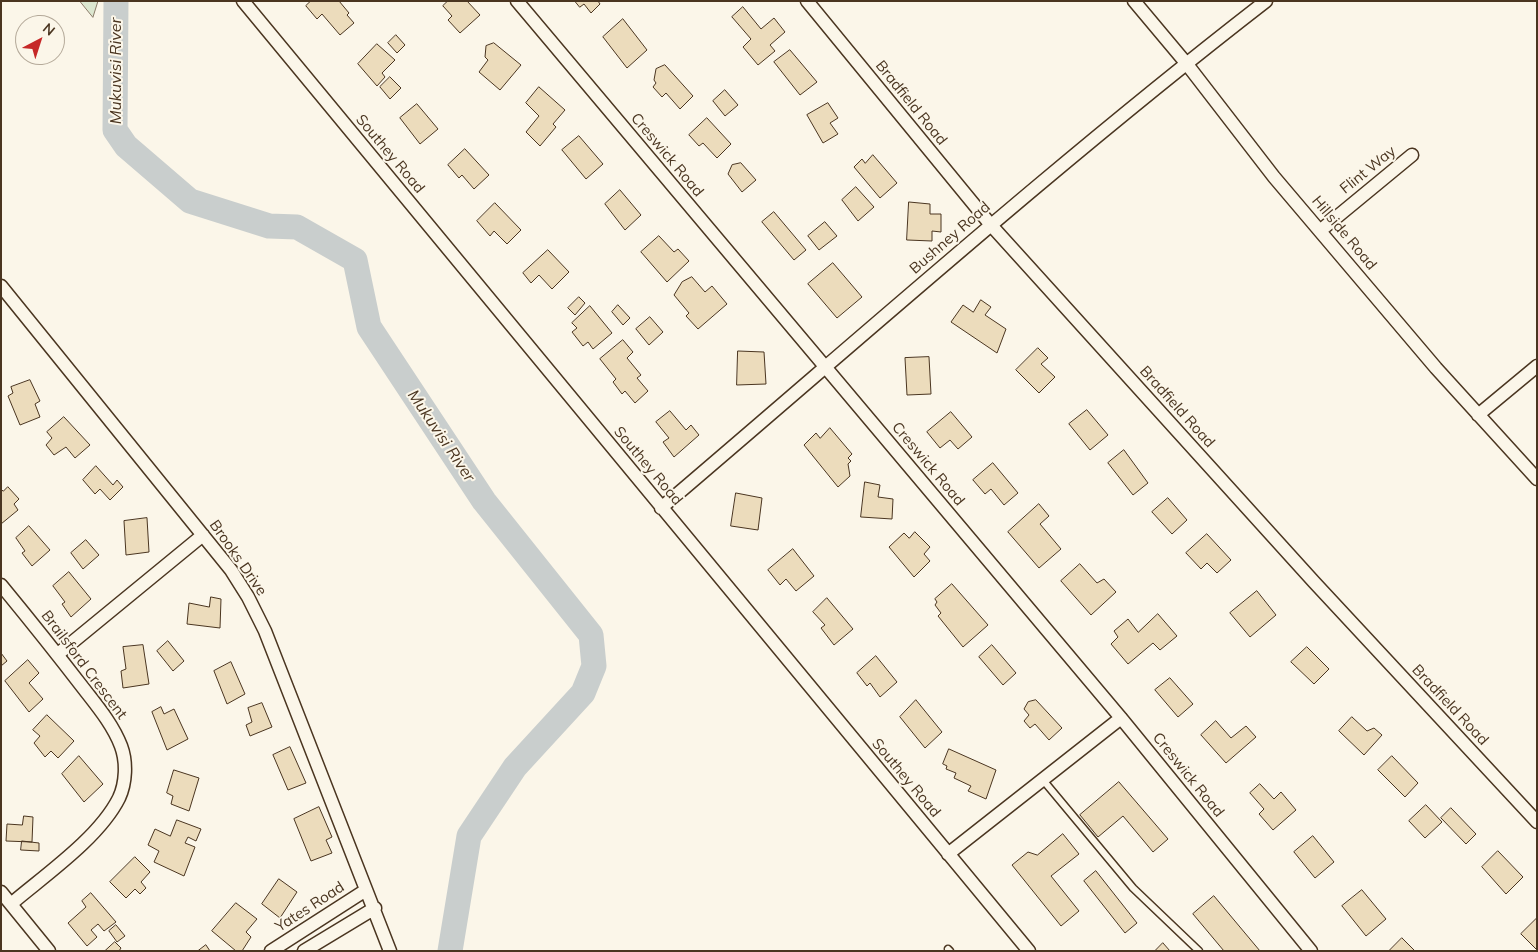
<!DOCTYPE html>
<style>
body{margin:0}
#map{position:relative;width:1538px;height:952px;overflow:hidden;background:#fbf6e9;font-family:Mulish,sans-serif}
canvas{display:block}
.frame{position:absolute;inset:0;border:2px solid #4a3520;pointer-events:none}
.north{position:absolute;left:15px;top:15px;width:50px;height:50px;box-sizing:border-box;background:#fbf6e9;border:1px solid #b4a999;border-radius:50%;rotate:40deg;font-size:14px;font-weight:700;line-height:20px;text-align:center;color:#4a3520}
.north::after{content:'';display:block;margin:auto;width:18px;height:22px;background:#c62828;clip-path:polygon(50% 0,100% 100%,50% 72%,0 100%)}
</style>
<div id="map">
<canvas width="1538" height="952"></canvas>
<div class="frame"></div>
<div class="north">N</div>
</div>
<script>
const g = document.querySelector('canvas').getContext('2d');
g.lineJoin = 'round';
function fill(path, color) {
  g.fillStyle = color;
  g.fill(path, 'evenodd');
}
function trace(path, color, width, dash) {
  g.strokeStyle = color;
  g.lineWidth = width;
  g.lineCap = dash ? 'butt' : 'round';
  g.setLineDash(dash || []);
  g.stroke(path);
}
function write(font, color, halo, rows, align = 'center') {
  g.font = font + ' Mulish,sans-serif';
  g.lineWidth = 4;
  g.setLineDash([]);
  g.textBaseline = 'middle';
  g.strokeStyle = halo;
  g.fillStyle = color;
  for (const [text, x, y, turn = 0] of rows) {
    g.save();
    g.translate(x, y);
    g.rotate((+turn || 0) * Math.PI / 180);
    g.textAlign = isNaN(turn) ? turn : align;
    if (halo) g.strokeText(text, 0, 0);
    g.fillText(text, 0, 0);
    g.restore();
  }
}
const green = new Path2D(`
 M80 1H98L93 17Z`);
fill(green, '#dce7d0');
trace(green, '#887966', 1);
trace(new Path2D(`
 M116 1 115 130 126 146 190 201 269 226 297 227 355 260 369 327 484 501 591 635 594 666 583 693 515 767 469 836 450 951`), '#c9cecd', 25);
const building = new Path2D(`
 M311 1H339L349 13 347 15 354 23 340 35 322 14 317 19 306 6Z
 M448 1H467L480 15 460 33 448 20 452 16 443 6Z
 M575 1H598L600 4 591 13 584 4 580 7Z
 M743 7 761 29 774 18 785 32 770 45 775 51 758 65 743 47 751 39 732 17Z
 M623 19 647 50 627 68 603 37Z
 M396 35 405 45 397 53 388 43Z
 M494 43 521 65 500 90 479 72 488 60 485 57 486 46Z
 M377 44 395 60 382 73 385 77 377 86 358 64Z
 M790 50 817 82 800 95 774 62Z
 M665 65 693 96 680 109 666 93 662 97 653 87 656 83 654 80 656 69Z
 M390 77 401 88 390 99 380 87Z
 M539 87 565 110 553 124 556 127 540 146 526 132 539 116 526 103Z
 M725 90 738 105 725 116 713 101Z
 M828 103 838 118 830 123 838 134 823 143 807 115Z
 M417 104 438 129 420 144 400 118Z
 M707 118 731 144 717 158 703 143 699 146 689 135Z
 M579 136 603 164 586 179 562 150Z
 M465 149 489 175 474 189 462 175 459 178 448 165Z
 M873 155 897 183 880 198 854 167 862 159 865 163Z
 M741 163 756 180 742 192 728 174 732 165Z
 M856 187 874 207 858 221 842 200Z
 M620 190 641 215 625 230 605 204Z
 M909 202 930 204V214H941V232L932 231V241L907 240Z
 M495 203 521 230 507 244 494 231 490 236 477 221Z
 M774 212 806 250 794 260 762 222Z
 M825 222 837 236 819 250 808 236Z
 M659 236 674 252 678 249 689 261 667 282 641 252Z
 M548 250 569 272 552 289 539 275 531 283 523 273Z
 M833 263 862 297 837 318 808 284Z
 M692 277 705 292 712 286 727 304 698 329 686 316 689 313 674 295 682 282Z
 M579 297 585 303 575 315 568 308Z
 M981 300 991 307 985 315 1006 329 997 353 951 322 963 305 973 312Z
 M618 305 630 318 623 325 612 312Z
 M590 306 612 333 593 349 588 342 583 346 572 332 577 328 572 323Z
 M650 317 663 332 649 345 636 329Z
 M623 340 633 352 627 358 641 375 637 378 648 391 635 403 625 391 622 394 613 382 616 379 600 359Z
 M1038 348 1048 358 1041 364 1055 377 1039 393 1016 370Z
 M738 351 764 352 766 384 737 385Z
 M929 357 931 394 907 395 905 358Z
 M30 380 40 401 35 404 40 417 20 425 8 396 13 393 11 387Z
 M1087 410 1108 435 1090 450 1069 424Z
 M670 411 686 430 691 425 699 435 674 457 663 442 669 438 656 422Z
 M951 412 972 437 958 449 950 440 940 448 927 432Z
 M64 417 90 445 75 458 66 447 54 455 46 445 52 438 47 432Z
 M830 428 852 454 848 458 851 461 848 464 850 476 838 487 804 445 816 433 820 438Z
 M1124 450 1148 483 1133 495 1108 463Z
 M993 463 1018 493 1004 505 991 489 985 494 973 480Z
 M96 466 113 485 117 480 123 487 110 500 100 489 95 494 83 480Z
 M865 482 880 485 878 497 893 499 892 519 861 517Z
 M8 487 19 499 14 504 18 510 1 524V489L3 491Z
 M736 493 762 498 758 530 731 526Z
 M1168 498 1187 520 1172 534 1152 512Z
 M1039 504 1049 516 1040 524 1061 549 1039 568 1008 532Z
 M147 518 149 552 126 555 124 521Z
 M29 526 50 550 32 566 22 553 25 551 16 538Z
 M915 532 930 547 924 554 930 561 914 577 889 547 904 533 909 538Z
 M1207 534 1231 560 1217 573 1207 563 1201 569 1186 553Z
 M86 540 99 555 83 569 71 553Z
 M793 549 814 576 796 591 786 579 780 585 768 570Z
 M1080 564 1097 583 1104 579 1116 592 1091 615 1061 581Z
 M69 572 91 599 71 617 62 604 65 602 53 586Z
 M952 584 988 625 963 647 938 616 941 613 935 605 937 602 935 599Z
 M1257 591 1276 615 1250 637 1230 613Z
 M211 597 221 599 220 628 187 624 189 603 209 607Z
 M827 598 853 629 834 645 821 628 825 625 813 612Z
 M1158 614 1177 636 1160 650 1153 643 1128 664 1111 644 1118 637 1114 631 1128 619 1138 632Z
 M168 641 184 661 173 671 157 651Z
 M143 645 149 684 123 688 121 671 126 669 123 647Z
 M992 645 1016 673 1003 685 979 657Z
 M1307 647 1329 669 1314 684 1291 662Z
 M1 653 7 661 1 666Z
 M876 656 897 682 880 697 870 683 867 686 857 673Z
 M28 660 39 673 29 683 43 699 29 712 5 681Z
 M231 662 245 694 227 704 214 671Z
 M1170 678 1193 704 1178 717 1155 690Z
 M916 700 942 732 925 748 900 717Z
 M1036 700 1062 728 1049 740 1035 724 1030 728 1024 721 1029 715 1024 709 1028 702Z
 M262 703 272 727 250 736 246 725 252 722 248 708Z
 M161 707 164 714 174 709 188 739 167 750 152 712Z
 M47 715 74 741 58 758 51 751 45 757 34 743 40 736 33 730Z
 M1352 717 1367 731 1374 728 1382 735 1364 755 1339 731Z
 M1216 721 1231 738 1246 726 1256 737 1226 763 1201 735Z
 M290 747 306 783 288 790 273 755Z
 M949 749 996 770 986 799 968 791 971 786 954 778 956 773 946 769 947 766 943 764Z
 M79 756 103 784 84 802 62 774Z
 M1392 756 1418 783 1405 797 1378 770Z
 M174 770 199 778 189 811 171 804 173 796 167 793Z
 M1119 782 1168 839 1153 852 1123 816 1098 837 1080 815Z
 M1260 784 1274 799 1281 792 1296 810 1273 830 1259 814 1264 809 1250 793Z
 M1426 805 1442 822 1425 838 1409 821Z
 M319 807 332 837 326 840 332 853 311 861 294 819Z
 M1451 808 1476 834 1466 844 1441 818Z
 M24 816 33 817 32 842 6 841 7 824 22 825Z
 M177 820 201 829 196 841 188 837 185 843 195 847 184 876 154 862 159 851 148 845 155 829 170 836Z
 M1063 834 1079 854 1051 876 1079 911 1061 926 1012 865 1028 852 1037 855Z
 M1313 836 1334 862 1315 878 1294 852Z
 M22 841 39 843V851L21 850Z
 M1498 851 1523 877 1506 894 1482 867Z
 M135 857 150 872 141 882 146 888 140 894 135 889 126 898 110 882Z
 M1096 871 1137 923 1125 933 1084 881Z
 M279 879 297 892 280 918 262 904Z
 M1362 890 1386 919 1366 936 1342 906Z
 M91 893 116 922 104 931 98 924 91 930 97 937 87 946 68 923 86 907 82 901Z
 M1214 896 1260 951H1224L1193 914Z
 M236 903 257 919 246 932 251 937 242 951H236L212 931Z
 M1537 918V950L1521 934Z
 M116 925 125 936 117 942 109 931Z
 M1402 938 1415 951H1389Z
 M115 942 121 948 119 951H105Z
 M1163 943 1170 951H1155Z
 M206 945 210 951H198Z`);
fill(building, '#ecdcbc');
trace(building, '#4a3520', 1);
const service = new Path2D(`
 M1043 780 1133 888 1199 951
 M948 949 950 951`);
const minor = new Path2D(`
 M243 1 1029 951
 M517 1 1121 718 1311 951
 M807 1 990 224 1314 582 1537 822
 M1134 1 1186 63 1274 177 1436 368 1537 479
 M1321 230 1412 155
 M1 286 231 570 248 597 265 631 390 951
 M1478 415 1537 366
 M661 508C862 337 1058 162 1266 1
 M1 585C29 619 57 654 84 689 98 707 113 725 121 746 127 762 126 783 119 798 99 838 45 875 11 904
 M58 654 203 535
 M948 854 1121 718
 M1 892 49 951
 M271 951 366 890
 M304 951 375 908`);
trace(service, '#4a3520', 9);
trace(minor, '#4a3520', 15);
trace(service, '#fbf6e9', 6);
trace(minor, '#fbf6e9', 12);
write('15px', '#4a3520', '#fbf6e9', [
 ["Bradfield Road",911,103,51],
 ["Southey Road",390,154,50],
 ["Creswick Road",667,155,50],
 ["Flint Way",1368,170,-39],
 ["Hillside Road",1344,233,50],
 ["Bushney Road",950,238,-41],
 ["Bradfield Road",1177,407,48],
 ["Creswick Road",928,464,50],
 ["Southey Road",648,466,50],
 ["Brooks Drive",238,558,55],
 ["Brailsford Crescent",84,665,53],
 ["Bradfield Road",1450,705,47],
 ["Creswick Road",1188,775,51],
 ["Southey Road",906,778,50],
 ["Yates Road",310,907,-33]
]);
write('italic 16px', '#4a3520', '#fbf6e9', [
 ["Mukuvisi River",116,71,-90],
 ["Mukuvisi River",441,436,56]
]);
</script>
